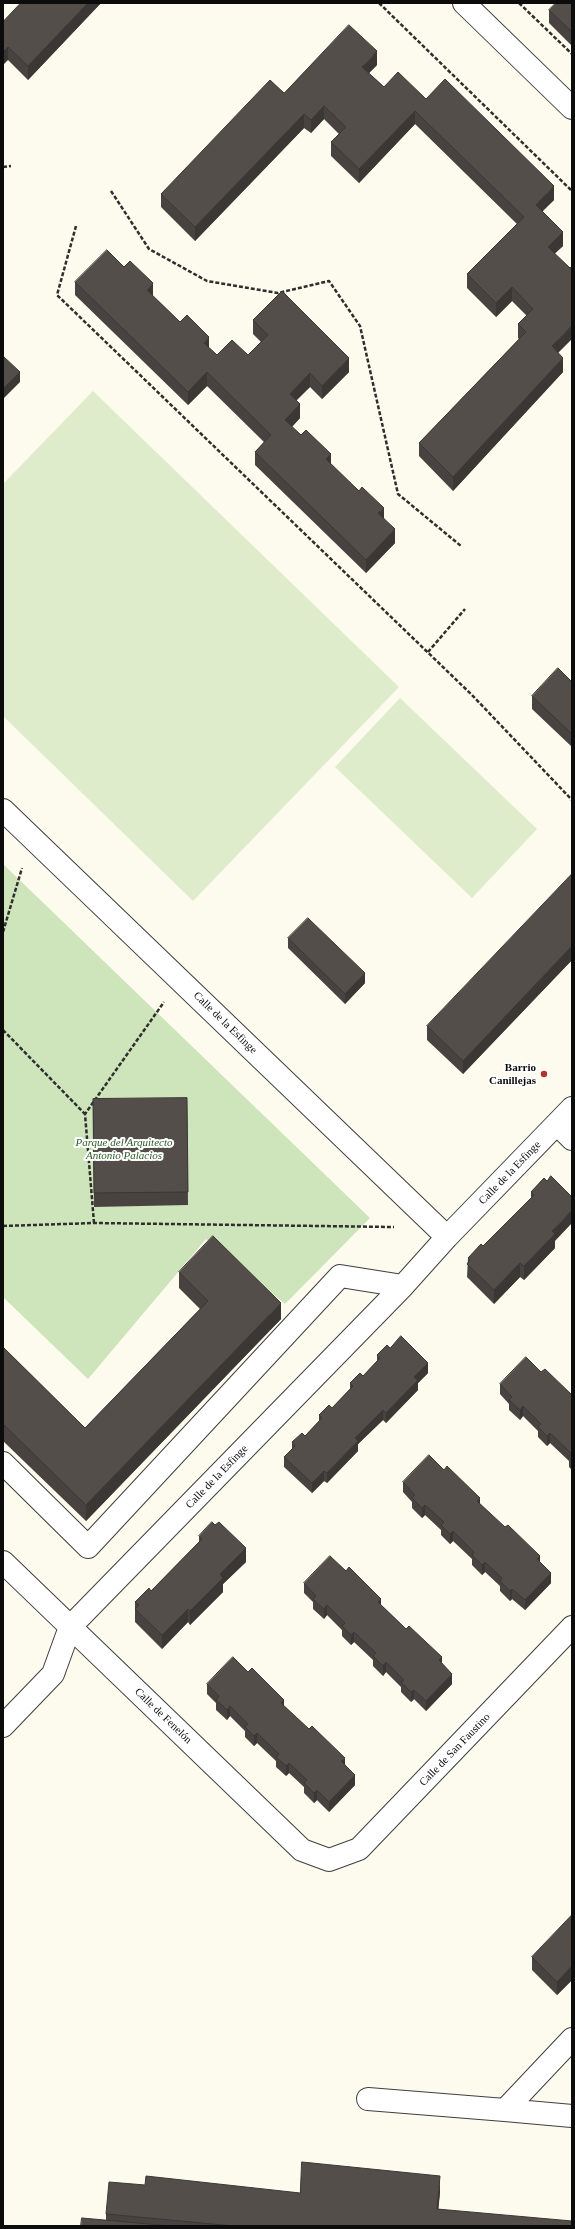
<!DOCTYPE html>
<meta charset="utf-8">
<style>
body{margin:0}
#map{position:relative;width:575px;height:2229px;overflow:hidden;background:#fdfbed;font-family:Georgia,serif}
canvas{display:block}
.frame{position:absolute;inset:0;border:4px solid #0c0c0c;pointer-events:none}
</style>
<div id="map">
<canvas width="575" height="2229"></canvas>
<div class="frame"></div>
</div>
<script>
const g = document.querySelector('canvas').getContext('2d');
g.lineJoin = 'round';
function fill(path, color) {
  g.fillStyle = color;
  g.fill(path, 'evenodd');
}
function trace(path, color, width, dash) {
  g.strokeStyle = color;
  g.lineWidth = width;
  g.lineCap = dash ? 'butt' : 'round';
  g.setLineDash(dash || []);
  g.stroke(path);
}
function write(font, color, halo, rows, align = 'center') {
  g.font = font + ' Georgia,serif';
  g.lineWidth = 4;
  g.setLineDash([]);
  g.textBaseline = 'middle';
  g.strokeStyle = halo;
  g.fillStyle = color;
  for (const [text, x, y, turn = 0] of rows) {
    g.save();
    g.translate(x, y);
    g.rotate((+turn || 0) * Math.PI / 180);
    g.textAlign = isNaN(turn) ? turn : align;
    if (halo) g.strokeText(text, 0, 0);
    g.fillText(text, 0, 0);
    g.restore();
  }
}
fill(new Path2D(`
 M3 864 370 1218 285 1304 206 1239 88 1379 3 1297Z`), '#cee4ba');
fill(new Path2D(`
 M93 391 399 687 193 901 3 716V484Z
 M400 698 537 829 472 898 335 767Z`), '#dfeccb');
const minor = new Path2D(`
 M464 3 572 108
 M3 810 447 1237
 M557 1124 572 1139
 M3 1463 88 1547 340 1276 403 1286
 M3 1562 302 1850 329 1860 359 1849 572 1627
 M3 1726 53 1674 70 1627 403 1286 447 1237 572 1108
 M368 2099 505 2110 572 2039
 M505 2110 572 2116`);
trace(minor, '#3f3f3f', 24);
trace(new Path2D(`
 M379 3 572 191
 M519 3 572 54
 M3 167 11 166
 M111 191 149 249 207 281 278 293 329 281 360 326 398 494 461 546
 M76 226 57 295 472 695 572 800
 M428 652 465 609
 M3 932 22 868
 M3 1030 85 1114
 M94 1223 85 1114 164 1002
 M3 1226 94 1223 394 1227`), '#2e2e2e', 2.5, [4, 2]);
trace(minor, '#fff', 22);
fill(new Path2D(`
 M21 3H101L28 80 8 60 3 22Z
 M572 3V46L549 23V10Z
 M377 65 369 73 384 87 426 99 554 200 542 211 563 246 555 253 558 352 563 372 453 491 419 456V443L519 339 518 338V324L527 316 512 301 496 317 467 288V274L517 224 415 124 359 183 331 156V142L339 134 324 119 311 133 304 128 195 241 161 207V194L284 93Z
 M75 282 153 296 180 322 217 355H248L261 342 253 334V320L349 372 322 399 310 387 296 400 300 418 292 427 331 464 384 518 395 543 366 573 255 465V452L264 442 207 386 188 405 75 295Z
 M571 681H572V747L532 709V696Z
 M572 874V960L463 1074 427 1040V1026Z
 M288 938 365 983 345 1004 288 948Z
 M187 1098 188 1205 94 1207 93 1099Z
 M544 1178 555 1241V1248L524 1280 520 1277 494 1304 467 1277 468 1258 483 1246 531 1198V1192Z
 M179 1272 281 1319 86 1521 3 1441V1347L85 1428 200 1309 179 1288Z
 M390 1348 428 1373 418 1383V1390L386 1423 383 1420 358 1444V1451L327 1483 324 1481 312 1493 284 1467V1457L292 1449V1442L305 1436 319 1421V1415L332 1408 350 1389V1383L363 1376 377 1361V1355Z
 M541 1372 572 1395V1470L569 1467V1461L550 1443 547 1446 538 1437V1431L523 1416 520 1420 509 1410V1404L500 1394V1384Z
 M403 1482 480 1504 540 1563 551 1583 525 1610 512 1599 510 1601 500 1591V1586L485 1572 482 1575 472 1565V1559L453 1541 450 1544 441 1535V1530L425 1515 422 1518 412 1508V1502L403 1492Z
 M199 1536 246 1562 223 1584V1592L190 1625 188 1622 162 1649 135 1622V1602L151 1591 199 1542Z
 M304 1583 381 1605 442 1663 452 1684 426 1711 414 1699 411 1702 401 1692V1687L386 1672 383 1676 373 1666V1660L354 1642 351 1645 342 1636V1630L327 1615 324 1619 313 1609V1602L304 1593Z
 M207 1684 284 1706 345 1764 355 1785 329 1812 317 1800 314 1803 304 1793V1787L289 1773 286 1776 276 1767V1761L257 1743 254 1746 245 1737V1731L230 1716 227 1720 216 1710V1703L207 1694Z
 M572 1915V1980L557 1995 532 1970V1957Z
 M145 2185 300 2193 440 2192 438 2209 572 2226H81L106 2220V2214Z`), '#484340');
fill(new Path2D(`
 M88 3H101L28 80V66Z
 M8 47V60L3 65V52Z
 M377 51V65L362 80V67Z
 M324 106V119L311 133V120Z
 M415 111V124L359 183V169Z
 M304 114V128L195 241V227Z
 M554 186V200L536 218V205Z
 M563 232V246L548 260V247Z
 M153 283V297L147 290Z
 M512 287V301L496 317V303Z
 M572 325V339L552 359V346Z
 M209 337V351L204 343Z
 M349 358V372L322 399V386Z
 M563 358V372L453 491V477Z
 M20 372V382L3 399V389Z
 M207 372V386L188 405V392Z
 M310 373V387L290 407V394Z
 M300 404V418L285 434V420Z
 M331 454V467L326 459Z
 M384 508V521L378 513Z
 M395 529V543L366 573V560Z
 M572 946V960L463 1074V1061Z
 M365 973V983L345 1004V994Z
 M572 1210V1223L555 1241V1248L524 1280V1266L552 1231Z
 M520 1263V1277L494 1304V1290Z
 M281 1303V1319L86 1521V1505Z
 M428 1363V1373L418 1383V1390L386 1423V1413L414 1377Z
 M523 1406V1416L520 1420V1410Z
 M383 1410V1420L358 1444V1451L327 1483V1473L355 1438Z
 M550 1433V1443L547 1446V1436Z
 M324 1471V1481L312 1493V1483Z
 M480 1498V1508L477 1501Z
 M425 1505V1515L422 1518V1508Z
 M453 1531V1541L450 1544V1534Z
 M246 1548V1562L223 1584V1592L190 1625V1611L220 1574Z
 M540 1556V1566L537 1559Z
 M485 1562V1572L482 1575V1565Z
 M551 1573V1583L525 1610V1600Z
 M512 1589V1599L510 1601V1591Z
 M381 1599V1609L378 1602Z
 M327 1605V1615L324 1619V1609Z
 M188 1609V1622L162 1649V1635Z
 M354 1632V1642L351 1645V1635Z
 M442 1657V1667L439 1660Z
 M386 1662V1672L383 1676V1666Z
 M452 1674V1684L426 1711V1701Z
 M414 1690V1699L411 1702V1692Z
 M284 1700V1709L281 1703Z
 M230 1706V1716L227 1720V1710Z
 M257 1733V1743L254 1746V1736Z
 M345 1758V1768L341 1761Z
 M289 1763V1773L286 1776V1766Z
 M355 1775V1785L329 1812V1802Z
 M317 1790V1800L314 1803V1793Z
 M572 1966V1980L557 1995V1982Z
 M440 2176V2192L437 2225V2209Z`), '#3b3734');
const building = new Path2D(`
 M21 3H88L28 66 8 47 3 52V22Z
 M556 3H572V32L549 10Z
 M349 25 377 51 362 67 384 87 398 72 426 99 445 79 554 186 536 205 563 232 548 247 570 268 572 266V325L552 346 563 358 453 477 419 443 526 332 518 324 533 309 512 287 496 303 467 274 524 217 415 111 359 169 331 142 346 127 324 106 311 120 304 114 195 227 161 194 270 80 284 93Z
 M107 250 124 267 130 261 153 283 147 290 180 322 187 315 209 337 204 343 217 355 232 340 248 355 268 335 253 320 282 291 349 358 322 386 310 373 290 394 300 404 285 420 301 435 306 430 331 454 326 459 359 491 362 487 384 508 378 513 395 529 366 560 255 452 271 435 207 372 188 392 75 282Z
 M3 356 20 372 3 389Z
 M558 668 571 681H572V734L532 696Z
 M572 874V946L463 1061 427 1026Z
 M308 918 365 973 345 994 288 938Z
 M187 1098 188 1192 94 1193 93 1099Z
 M551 1176 572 1197V1210L552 1231 555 1234 524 1266 520 1263 494 1290 467 1264 470 1260 468 1258 481 1244 483 1246 534 1195 531 1192 544 1178 547 1181Z
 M213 1236 281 1303 86 1505 3 1424V1347L85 1428 208 1301 179 1272Z
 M401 1336 428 1363 414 1377 418 1380 386 1413 383 1410 355 1438 358 1441 327 1473 324 1471 312 1483 284 1457 295 1446 292 1442 302 1433 305 1436 322 1418 319 1415 329 1405 332 1408 353 1386 350 1383 360 1373 363 1376 380 1358 377 1355 387 1345 390 1348Z
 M526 1357 541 1372 545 1369 572 1395V1460L569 1457 572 1454 550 1433 547 1436 538 1427 541 1424 523 1406 520 1410 509 1400 512 1397 500 1384Z
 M429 1455 444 1470 447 1466 480 1498 477 1501 505 1527 508 1525 540 1556 537 1559 551 1573 525 1600 512 1589 510 1591 500 1581 502 1578 485 1562 482 1565 472 1555 474 1552 453 1531 450 1534 441 1525 444 1522 425 1505 422 1508 412 1498 415 1495 403 1482Z
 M212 1522 215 1525 219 1522 246 1548 220 1574 223 1578 190 1611 188 1609 162 1635 135 1609 139 1605 135 1602 149 1588 151 1591 202 1539 199 1536Z
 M330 1556 346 1571 349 1567 381 1599 378 1602 406 1629 409 1626 442 1657 439 1660 452 1674 426 1701 414 1690 411 1692 401 1682 404 1680 386 1662 383 1666 373 1656 376 1653 354 1632 351 1635 342 1626 345 1623 327 1605 324 1609 313 1599 316 1596 304 1583Z
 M233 1657 248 1672 252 1668 284 1700 281 1703 309 1729 312 1726 345 1758 341 1761 355 1775 329 1802 317 1790 314 1793 304 1783 307 1780 289 1763 286 1766 276 1757 279 1754 257 1733 254 1736 245 1727 248 1724 230 1706 227 1710 216 1700 219 1696 207 1684Z
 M572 1915V1966L557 1982 532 1957Z
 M302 2162 440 2176 437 2209 572 2221V2226H234L106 2214 109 2182 145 2185 146 2176 300 2193Z
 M82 2218 171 2226H81Z`);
fill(building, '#544e4a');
trace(building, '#3b3734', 1);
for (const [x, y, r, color] of [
 [544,1074,4,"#ae3332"]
]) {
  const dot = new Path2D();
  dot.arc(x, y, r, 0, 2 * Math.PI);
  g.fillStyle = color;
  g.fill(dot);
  trace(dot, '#fff', 1.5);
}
write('11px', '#0c0c0c', '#fff', [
 ["Calle de la Esfinge",225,1023,44],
 ["Calle de la Esfinge",510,1173,-46],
 ["Calle de la Esfinge",217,1477,-46],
 ["Calle de Fenelón",163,1716,44],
 ["Calle de San Faustino",455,1750,-46]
]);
write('bold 11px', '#0c0c0c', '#fff', [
 ["Barrio",536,1068],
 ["Canillejas",536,1081]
], 'right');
write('italic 11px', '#2c5d23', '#fff', [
 ["Parque del Arquitecto",124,1143],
 ["Antonio Palacios",124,1156]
]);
</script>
